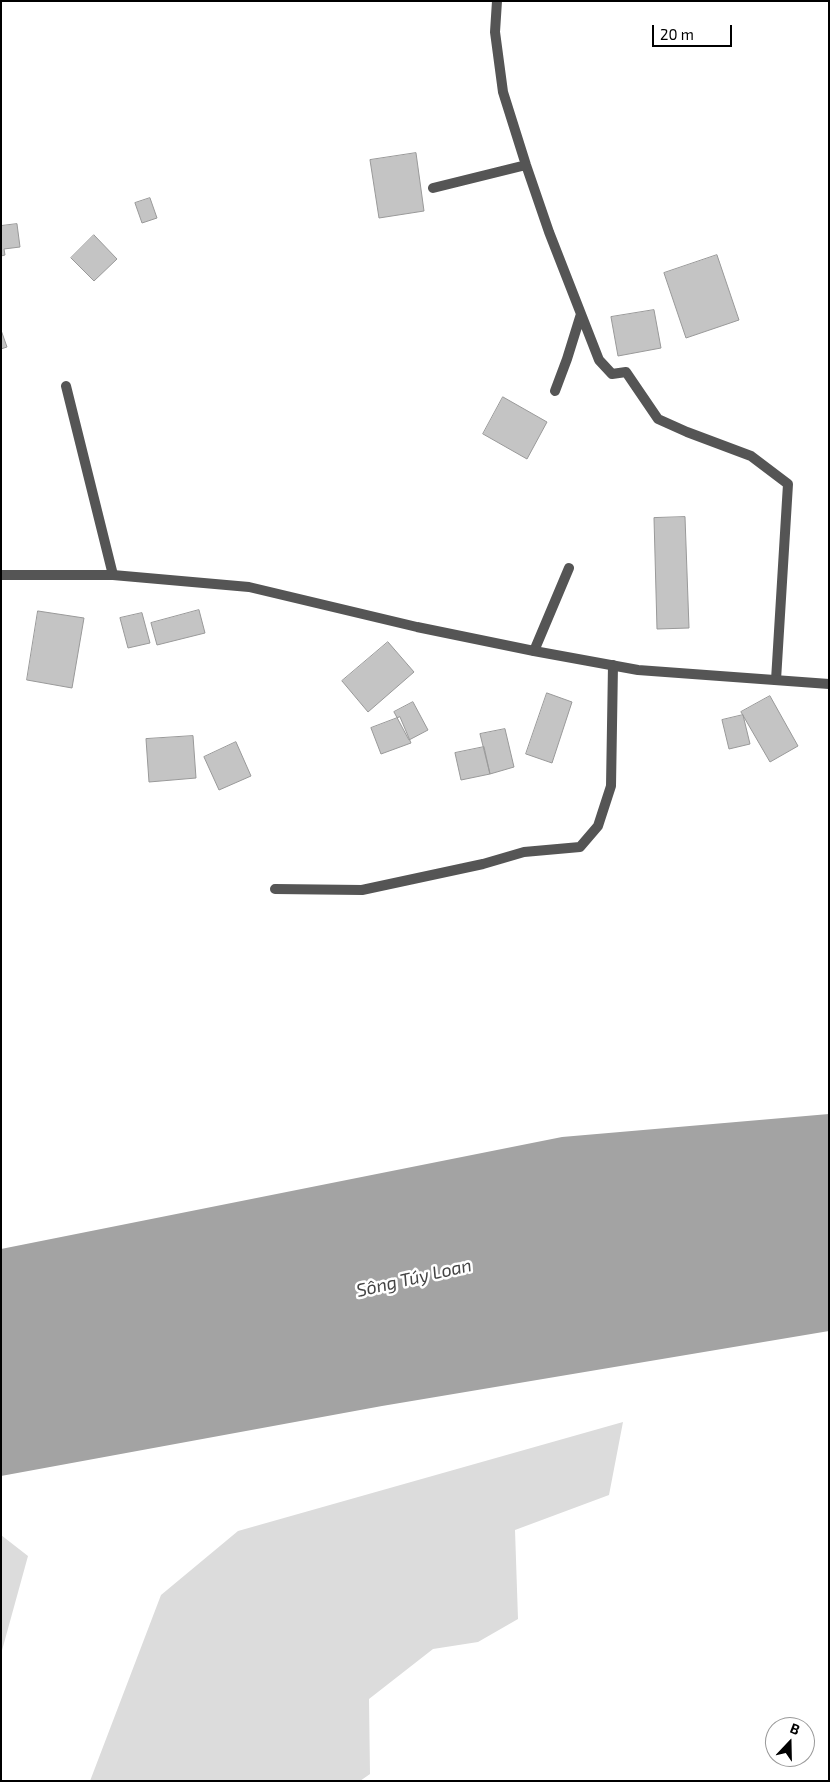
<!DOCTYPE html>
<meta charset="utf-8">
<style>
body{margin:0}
#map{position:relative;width:830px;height:1782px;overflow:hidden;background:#fff;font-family:"Exo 2",sans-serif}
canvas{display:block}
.frame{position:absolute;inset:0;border:2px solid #000;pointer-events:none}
.north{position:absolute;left:765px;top:1717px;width:50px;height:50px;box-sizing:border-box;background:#fff;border:1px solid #999;border-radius:50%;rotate:21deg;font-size:14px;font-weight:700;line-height:20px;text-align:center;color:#000}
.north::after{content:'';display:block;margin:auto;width:18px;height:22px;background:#000;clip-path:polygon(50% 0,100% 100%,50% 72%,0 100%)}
.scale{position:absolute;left:652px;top:25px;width:80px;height:22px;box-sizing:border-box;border:2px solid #000;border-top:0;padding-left:6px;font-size:15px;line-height:18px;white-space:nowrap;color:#000;-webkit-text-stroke:4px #fff;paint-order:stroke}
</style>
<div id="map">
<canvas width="830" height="1782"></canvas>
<div class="frame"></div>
<div class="north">B</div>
<div class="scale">20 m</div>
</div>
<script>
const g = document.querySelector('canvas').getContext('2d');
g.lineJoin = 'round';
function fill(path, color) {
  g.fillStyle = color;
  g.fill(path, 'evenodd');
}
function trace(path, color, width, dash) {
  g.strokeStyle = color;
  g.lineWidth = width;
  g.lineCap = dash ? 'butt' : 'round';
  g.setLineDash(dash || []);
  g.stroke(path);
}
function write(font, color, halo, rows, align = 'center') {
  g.font = font + ' "Exo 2",sans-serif';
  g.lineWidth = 5;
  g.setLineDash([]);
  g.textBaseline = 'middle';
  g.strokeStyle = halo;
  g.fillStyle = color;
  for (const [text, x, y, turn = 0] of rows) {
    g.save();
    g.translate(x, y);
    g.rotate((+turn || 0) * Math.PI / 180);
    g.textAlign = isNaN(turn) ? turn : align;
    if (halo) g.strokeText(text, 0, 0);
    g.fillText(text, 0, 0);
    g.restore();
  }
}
fill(new Path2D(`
 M623 1422 609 1495 515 1530 518 1619 478 1642 433 1649 369 1699 370 1774 360 1781H90L161 1595 238 1531Z
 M1 1535 28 1556 1 1654Z`), '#dcdcdc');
fill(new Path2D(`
 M829 1114V1331L382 1406 1 1476V1249L562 1137Z`), '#a3a3a3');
const building = new Path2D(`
 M416 153 424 211 379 218 370 160Z
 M150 198 157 218 142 223 135 203Z
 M17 224 20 247 4 249 5 255 1 256V226Z
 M94 235 117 259 94 281 71 258Z
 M717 255 739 320 686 338 664 273Z
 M654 310 661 348 618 356 611 317Z
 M1 330 7 347 1 349Z
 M503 397 547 422 527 459 483 434Z
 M685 517 689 628 657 629 654 518Z
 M199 610 205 633 157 645 151 623Z
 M38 611 84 618 72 688 27 680Z
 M142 613 150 643 128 648 120 618Z
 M388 642 414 672 368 712 342 681Z
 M547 693 572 702 552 763 526 754Z
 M770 696 798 746 770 762 741 712Z
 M413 702 428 730 409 740 394 712Z
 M743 715 750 744 729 749 722 720Z
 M400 717 411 743 381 754 371 728Z
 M505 729 514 767 490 774 480 734Z
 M193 736 196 778 149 782 146 739Z
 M236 742 251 776 219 790 204 757Z
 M484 747 490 774 461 780 455 753Z`);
fill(building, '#c4c4c4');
trace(building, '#999', 1);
trace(new Path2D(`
 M497 1 495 32 503 92 526 165 549 232 599 360 612 374 626 372 658 419 687 432 751 456 788 484 776 680
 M433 188 526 165
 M66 386 113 575
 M555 391 567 359 581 314
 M534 651 569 568
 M275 889 362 890 483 864 524 852 580 847 598 826 611 786 613 665`), '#555', 10);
trace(new Path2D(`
 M1 575H113L249 587 417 627 534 651 638 670 829 684`), '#555', 10);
write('italic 18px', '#444', '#fff', [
 ["Sông Túy Loan",414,1278,-13]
]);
</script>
